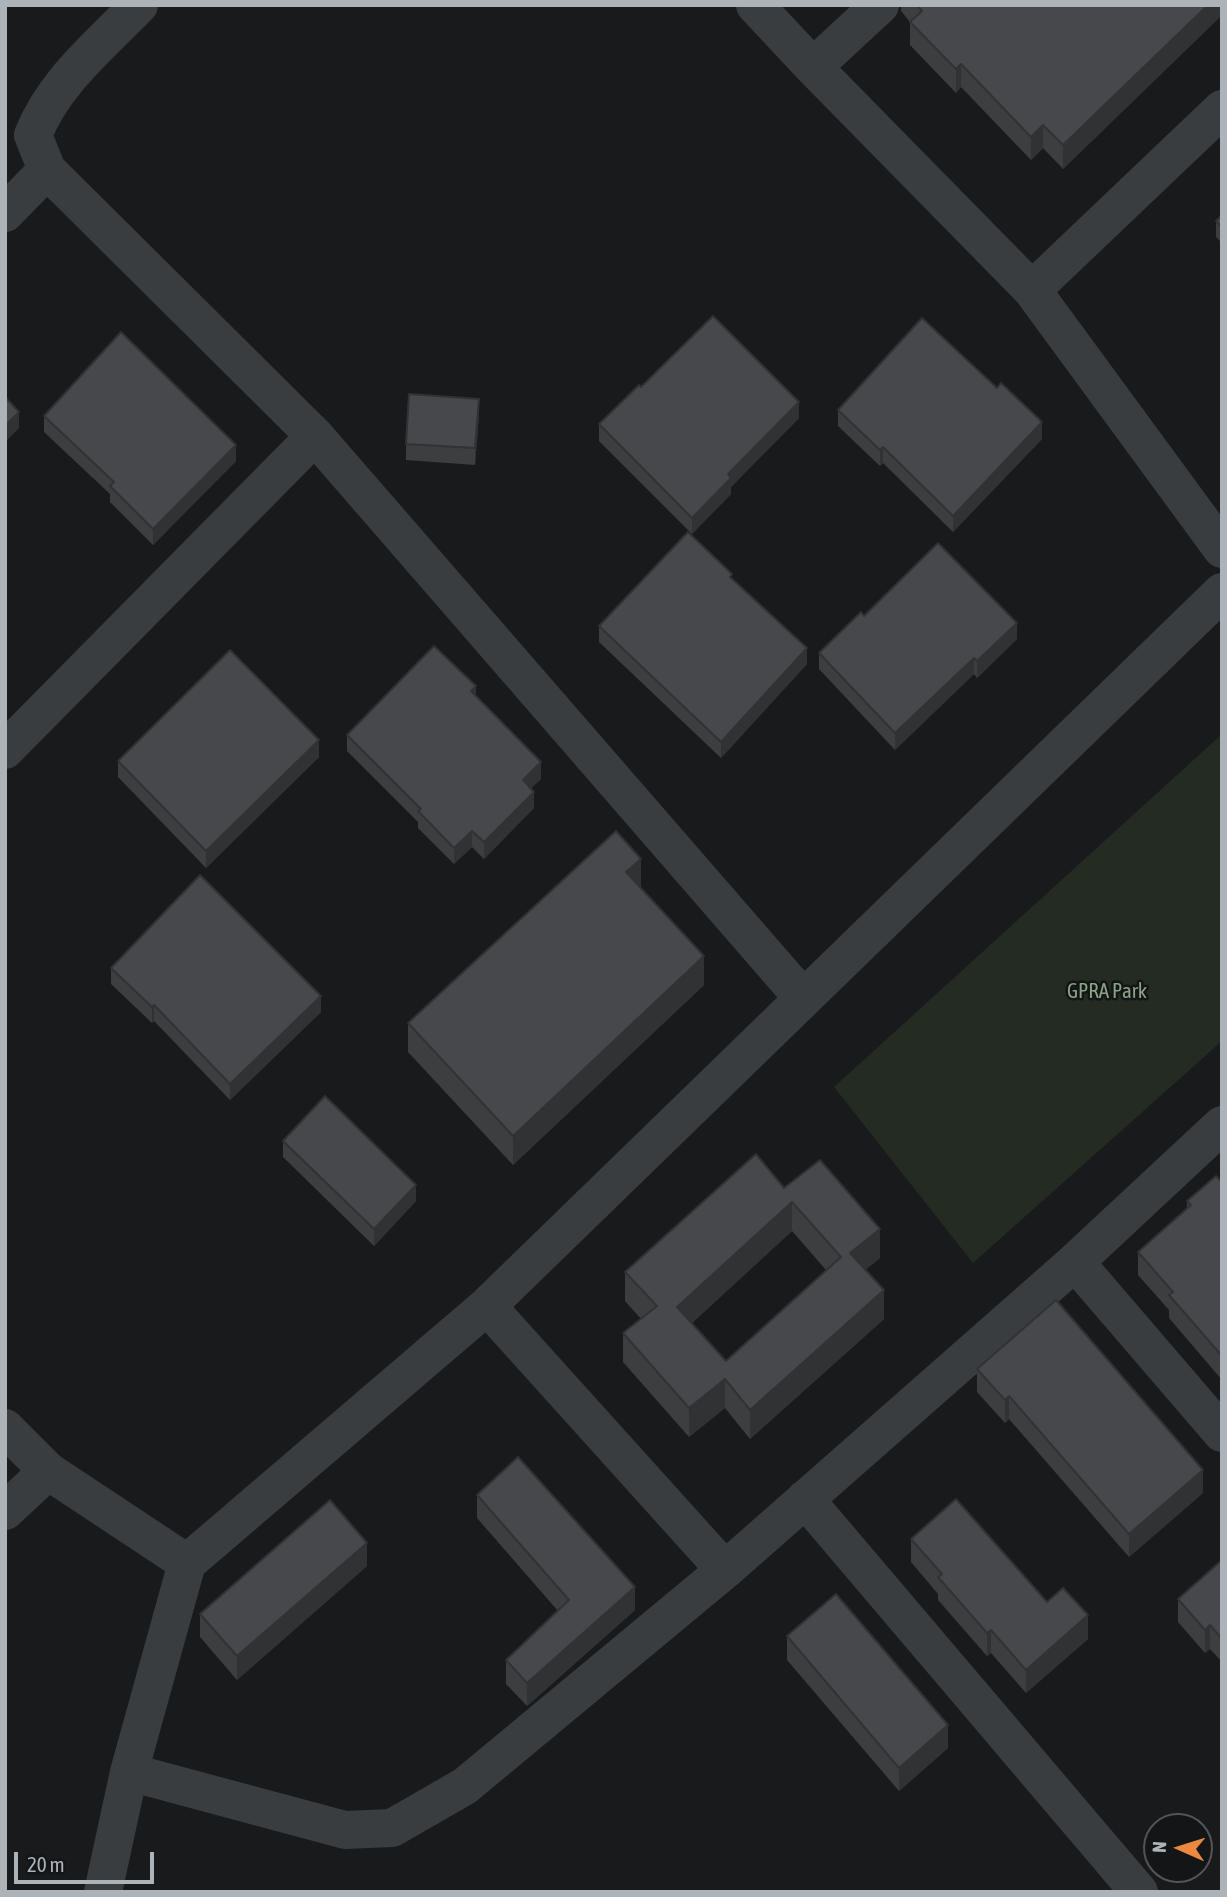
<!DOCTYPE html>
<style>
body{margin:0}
#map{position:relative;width:1227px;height:1897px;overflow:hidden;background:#191a1b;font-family:"Asap Condensed",sans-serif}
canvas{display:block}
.frame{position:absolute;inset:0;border:7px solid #acb4ba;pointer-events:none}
.north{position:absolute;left:1143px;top:1813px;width:70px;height:70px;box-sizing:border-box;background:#141516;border:2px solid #515558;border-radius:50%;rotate:273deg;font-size:19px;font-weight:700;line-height:28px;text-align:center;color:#acb4ba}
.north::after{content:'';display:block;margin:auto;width:24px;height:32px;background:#eb8941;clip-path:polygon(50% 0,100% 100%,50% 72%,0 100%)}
.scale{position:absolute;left:14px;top:1852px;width:140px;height:32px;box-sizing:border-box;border:4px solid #acb4ba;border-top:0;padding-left:9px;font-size:21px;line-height:24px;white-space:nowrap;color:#acb4ba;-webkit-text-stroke:5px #141516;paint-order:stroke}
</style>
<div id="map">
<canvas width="1227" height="1897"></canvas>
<div class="frame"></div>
<div class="north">N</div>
<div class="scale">20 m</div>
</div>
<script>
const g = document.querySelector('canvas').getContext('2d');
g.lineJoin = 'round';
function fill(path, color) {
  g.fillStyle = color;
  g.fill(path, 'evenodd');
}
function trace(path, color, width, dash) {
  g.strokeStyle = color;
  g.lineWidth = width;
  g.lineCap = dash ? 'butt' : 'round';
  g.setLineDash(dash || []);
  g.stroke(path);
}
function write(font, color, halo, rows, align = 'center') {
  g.font = font + ' "Asap Condensed",sans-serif';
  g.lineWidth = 5;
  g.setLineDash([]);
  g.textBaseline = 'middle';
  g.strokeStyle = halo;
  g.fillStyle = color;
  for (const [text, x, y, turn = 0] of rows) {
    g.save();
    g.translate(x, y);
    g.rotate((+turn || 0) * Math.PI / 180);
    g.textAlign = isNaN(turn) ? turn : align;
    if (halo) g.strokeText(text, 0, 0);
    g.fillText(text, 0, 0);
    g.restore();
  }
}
fill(new Path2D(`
 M1222 734V1041L973 1263 834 1087Z`), '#242b23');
trace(new Path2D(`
 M755 5 813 67 1032 290 1222 549
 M813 67 880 5
 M5 213 47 170
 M1032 290 1222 109
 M315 436 803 998
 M5 750 315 436 47 170 33 135C54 82 100 45 139 5
 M1075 1262 1222 1433
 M487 1306 725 1570 1075 1262 1222 1125
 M5 1428 48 1471 187 1563 487 1306 1222 592
 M805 1499 1139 1892
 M5 1511 48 1471
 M129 1772 345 1830 392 1828 465 1786 725 1570
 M103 1892 129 1772 187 1563`), '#3a3d40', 38);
fill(new Path2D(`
 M901 5H1222V15L1063 169 1043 148 1031 160 961 87 956 93 910 45V22L901 11Z
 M1222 215V243L1216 237V221Z
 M641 387 799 418 731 487V494L692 534 599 441V424Z
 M838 410 1042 439 953 532 883 463 880 466 838 426Z
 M479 415 475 465 406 460V444Z
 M44 416 236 461 153 545 110 502V494L44 432Z
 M864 616 1017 639 977 678 974 674 895 750 819 669V653Z
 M599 626 807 664 721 758 599 642Z
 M476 696 541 779 531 788 534 808 484 859 472 847 454 864 418 828V822L347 751V735Z
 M319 757 206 868 118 777V761Z
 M641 888 704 985 513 1165 408 1052V1023Z
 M111 968 321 1012 230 1100 154 1021 152 1023 111 984Z
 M283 1141 416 1201 374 1246 283 1157Z
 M1222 1182V1380L1169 1318V1310L1138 1275V1252L1187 1208V1201Z
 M784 1188 880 1258 865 1270 884 1319 750 1439 725 1408 689 1437 623 1362V1333L641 1319 625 1301V1272ZM792 1231 826 1270 726 1361 692 1323Z
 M977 1369 1203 1493 1129 1557 1009 1419 1005 1423 977 1392Z
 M477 1495 635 1610 527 1706 506 1684V1660L558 1611 477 1518Z
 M911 1539 1047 1602 1088 1639 1026 1693 991 1653 987 1656 938 1600V1594L911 1562Z
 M1222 1560V1662L1210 1649 1205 1653 1178 1622V1599Z
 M367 1566 237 1680 200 1637V1614Z
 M787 1636 948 1748 899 1791 787 1660Z`), '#3c3e40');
fill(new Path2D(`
 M1208 5H1222V15L1063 169V145Z
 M961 64V87L956 93V69Z
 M1043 125V148L1031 160V137Z
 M479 399V415L475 465V448Z
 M799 402V418L731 487V494L692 534V518L728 474Z
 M19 412V428L5 442V426Z
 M1042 422V439L953 532V516Z
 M236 445V461L153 545V529Z
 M883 447V463L880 466V450Z
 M1017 623V639L977 678V661Z
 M807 648V664L721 758V742Z
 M974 658V674L895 750V733Z
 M476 686V702L471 691Z
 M319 740V757L206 868V851Z
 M541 762V779L523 796V780Z
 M534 792V808L484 859V842Z
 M472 831V847L454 864V848Z
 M641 859V888L626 872Z
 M704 956V985L513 1165V1136Z
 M321 996V1012L230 1100V1084Z
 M154 1005V1021L152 1023V1007Z
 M416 1185V1201L374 1246V1229Z
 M792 1202V1231L677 1336V1307Z
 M880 1229V1258L850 1282V1253Z
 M884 1290V1319L750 1439V1410Z
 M725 1379V1408L689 1437V1408Z
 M1009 1396V1419L1005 1423V1400Z
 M1203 1470V1493L1129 1557V1534Z
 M367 1543V1566L237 1680V1656Z
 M635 1587V1610L527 1706V1683Z
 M1088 1615V1639L1026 1693V1670Z
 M1210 1625V1649L1205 1653V1630Z
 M991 1630V1653L987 1656V1633Z
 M948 1725V1748L899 1791V1768Z`), '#313234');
const building = new Path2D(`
 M917 5H1208L1063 145 1043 125 1031 137 961 64 956 69 910 22 922 11Z
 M1222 215V227L1216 221Z
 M713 316 799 402 728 474 731 478 692 518 599 424 639 385 641 387Z
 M922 318 997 388 1001 383 1042 422 953 516 883 447 880 450 838 410Z
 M121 332 236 445 153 529 110 486 114 482 44 416Z
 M409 394 479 399 475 448 406 444Z
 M5 397 19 412 5 426Z
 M688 532 732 574 730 577 807 648 721 742 599 626Z
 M938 543 1017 623 977 661 974 658 895 733 819 653 861 612 864 616Z
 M434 646 476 686 471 691 541 762 523 780 534 792 484 842 472 831 454 848 418 811 421 809 347 735Z
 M230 650 319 740 206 851 118 761Z
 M616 831 641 859 626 872 704 956 513 1136 408 1023Z
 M200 875 321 996 230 1084 154 1005 152 1007 111 968Z
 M325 1096 416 1185 374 1229 283 1141Z
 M756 1154 784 1188 820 1160 880 1229 850 1253 884 1290 750 1410 725 1379 689 1408 623 1333 657 1306 625 1272ZM792 1202 841 1257 726 1361 677 1307Z
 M1216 1176 1222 1182V1356L1169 1295 1173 1292 1138 1252 1191 1205 1187 1201Z
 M1056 1300 1203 1470 1129 1534 1009 1396 1005 1400 977 1369Z
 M518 1457 635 1587 527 1683 506 1660 569 1600 477 1495Z
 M956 1499 1047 1602 1063 1588 1088 1615 1026 1670 991 1630 987 1633 938 1577 942 1574 911 1539Z
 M330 1500 367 1543 237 1656 200 1614Z
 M1222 1560V1639L1210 1625 1205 1630 1178 1599Z
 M836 1594 948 1725 899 1768 787 1636Z`);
fill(building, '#46484b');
trace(building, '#313234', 2);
write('21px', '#8aa484', '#141516', [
 ["GPRA Park",1107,991]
]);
</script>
